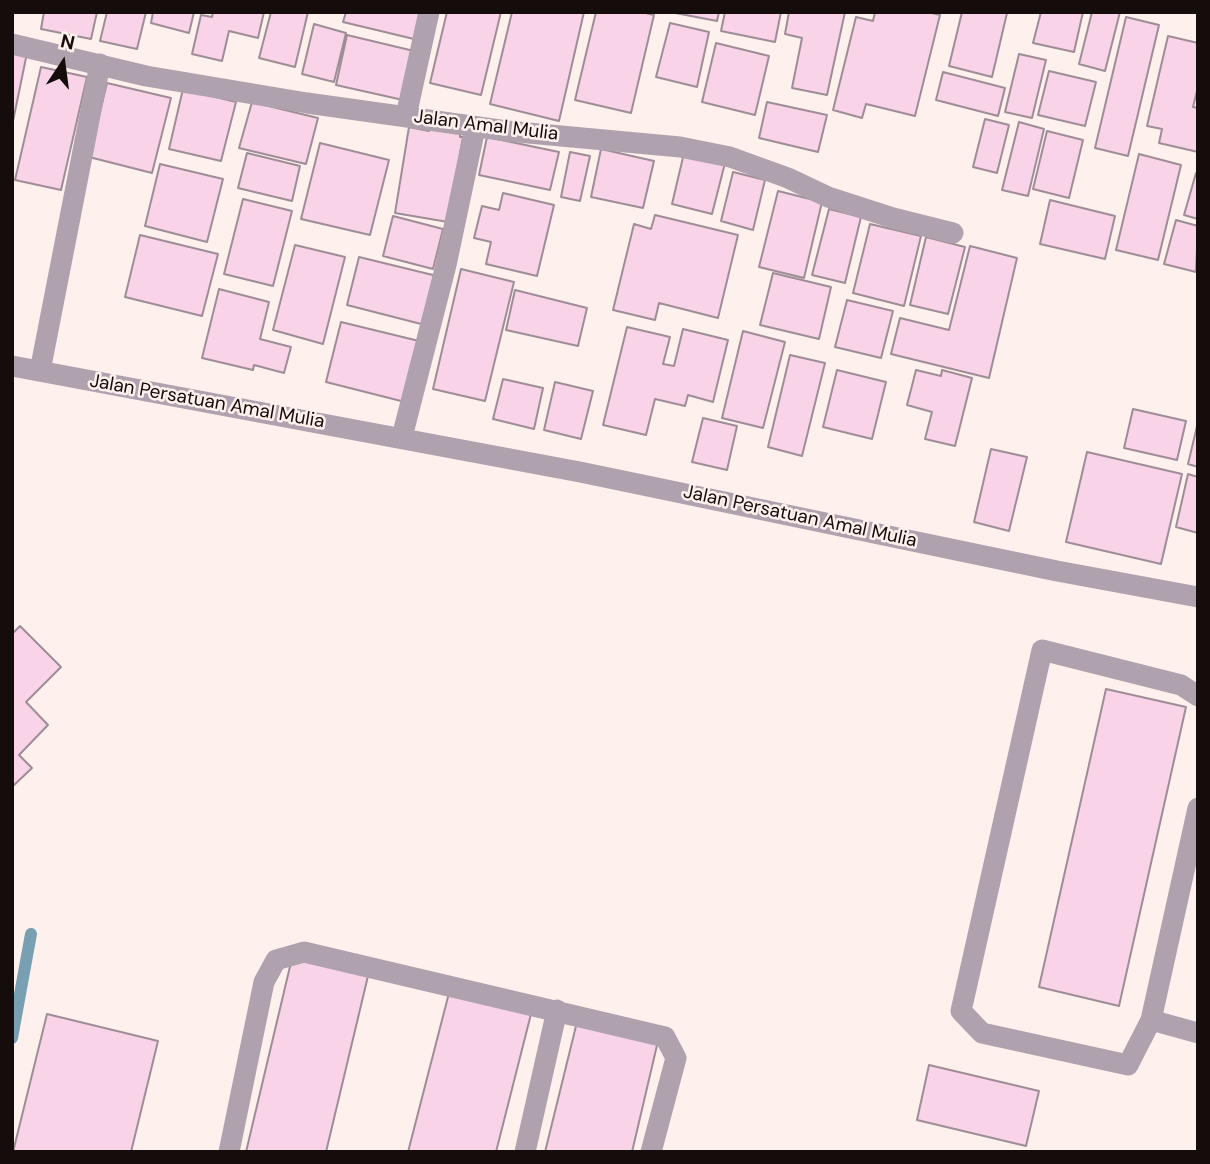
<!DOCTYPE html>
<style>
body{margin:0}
#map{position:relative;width:1210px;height:1164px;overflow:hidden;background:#fef1ed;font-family:"DM Sans",sans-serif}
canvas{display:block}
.frame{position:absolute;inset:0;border:14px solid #140d0b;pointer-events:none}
.north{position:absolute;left:28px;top:28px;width:70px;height:70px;-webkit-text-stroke:5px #fef1ed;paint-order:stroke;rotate:13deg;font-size:19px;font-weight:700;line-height:28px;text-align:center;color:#140d0b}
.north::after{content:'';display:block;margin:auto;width:24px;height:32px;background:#140d0b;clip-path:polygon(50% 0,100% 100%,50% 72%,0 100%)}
</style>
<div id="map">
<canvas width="1210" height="1164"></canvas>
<div class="frame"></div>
<div class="north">N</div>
</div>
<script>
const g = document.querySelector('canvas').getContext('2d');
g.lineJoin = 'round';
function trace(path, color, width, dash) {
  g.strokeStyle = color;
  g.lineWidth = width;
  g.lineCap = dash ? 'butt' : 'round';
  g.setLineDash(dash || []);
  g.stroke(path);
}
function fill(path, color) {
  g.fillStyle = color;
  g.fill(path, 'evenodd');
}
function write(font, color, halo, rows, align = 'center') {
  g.font = font + ' "DM Sans",sans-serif';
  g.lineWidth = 5;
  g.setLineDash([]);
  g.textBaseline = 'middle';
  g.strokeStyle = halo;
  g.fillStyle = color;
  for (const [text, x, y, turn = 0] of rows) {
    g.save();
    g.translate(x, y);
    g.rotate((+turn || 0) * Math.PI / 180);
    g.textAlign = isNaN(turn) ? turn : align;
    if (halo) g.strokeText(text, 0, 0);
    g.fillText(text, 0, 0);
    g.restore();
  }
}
trace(new Path2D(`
 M12 1038 31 934`), '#78a0b2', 12);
const building = new Path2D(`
 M44 12H97L91 39 41 29Z
 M107 12H146L137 49 100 41Z
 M153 12H194L189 33 151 23Z
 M213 12H264L258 38 229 31 222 61 192 54 201 15 212 17Z
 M271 12H308L295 67 259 58Z
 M346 12H420L414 39 343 22Z
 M447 12H501L481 95 430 83Z
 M512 12H584L559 121 490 104Z
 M596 12H641L654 15 631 113 575 100Z
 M670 12H719L717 21Z
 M725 12H781L775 42 721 31Z
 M789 12H845L827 95 792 88 802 38 785 34Z
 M875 12H928L940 15 915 116 866 104 862 118 833 110 856 17 873 21Z
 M962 12 1007 13 992 77 949 66Z
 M1041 12H1083L1074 52 1033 43Z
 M1092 12H1120L1105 71 1079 64Z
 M1126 17 1159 25 1128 156 1095 148Z
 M670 23 709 32 697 87 656 77Z
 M314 24 346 33 334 82 302 74Z
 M347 35 414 51 403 100 336 85Z
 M1168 36 1198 43V87L1193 107 1198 108V152L1159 143 1162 129 1147 126Z
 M716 43 769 56 755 115 702 102Z
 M12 50 27 53 12 126Z
 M1019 54 1046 60 1032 118 1005 112Z
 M41 67 87 77 61 190 15 180Z
 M1049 71 1096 82 1085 126 1038 115Z
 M943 72 1005 88 998 116 936 100Z
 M107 83 171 98 152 173 89 157Z
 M183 89 236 102 221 161 169 149Z
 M252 102 318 118 306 164 239 148Z
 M767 102 827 115 818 152 759 138Z
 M985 119 1009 125 997 173 973 167Z
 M1019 122 1044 129 1028 196 1002 190Z
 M430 126 460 131V137H463L448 222 395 213 409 127 429 131Z
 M1047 131 1083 140 1069 198 1033 189Z
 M487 137 559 152 550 190 479 175Z
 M320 143 389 160 370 235 301 219Z
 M601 149 654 161 643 208 591 197Z
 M570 152 590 156 580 201 561 197Z
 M247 153 300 166 292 201 238 188Z
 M684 153 725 163 712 214 672 204Z
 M1139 154 1181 165 1158 260 1116 250Z
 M160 164 223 179 207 242 145 226Z
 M733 172 765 180 753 230 721 221Z
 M1196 173 1198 174V219L1184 215Z
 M778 191 822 202 804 278 759 267Z
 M503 193 554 205 537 276 486 264 491 242 474 238 482 206 499 210Z
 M243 199 292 211 273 286 224 274Z
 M1050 200 1115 216 1105 259 1040 244Z
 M829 209 861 217 845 283 812 275Z
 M655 215 738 235 718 318 659 303 655 320 613 310 634 224 651 229Z
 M393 216 443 229 433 269 383 256Z
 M1176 220 1198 226 1196 272 1164 264Z
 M870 224 921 236 904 306 853 293Z
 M140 235 218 254 202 316 125 297Z
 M926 237 965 247 948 314 910 305Z
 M295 245 345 257 323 344 273 330Z
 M970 246 1017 258 989 378 891 354 900 318 949 330Z
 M359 257 437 276 425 325 347 305Z
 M461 269 514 282 485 401 433 389Z
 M773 273 831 287 819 339 760 325Z
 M219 289 269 302 260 339 291 347 284 373 254 365 253 370 202 358Z
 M515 290 587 308 578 346 506 330Z
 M847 300 893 311 881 358 835 347Z
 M341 322 419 341 405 402 326 382Z
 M627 327 670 337 663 364 674 366 683 329 728 340 713 402 688 395 685 406 655 399 646 435 603 425Z
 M743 331 785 342 763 428 722 418Z
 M790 355 825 363 802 456 768 447Z
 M837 370 886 382 872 439 823 427Z
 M916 370 941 376 942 370 972 378 955 446 925 439 932 412 907 405Z
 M503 379 543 388 534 429 493 419Z
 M555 382 593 391 581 439 544 430Z
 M1133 409 1186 421 1177 460 1124 448Z
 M703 418 737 426 727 470 692 462Z
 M1198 422V467L1188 464Z
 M991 449 1027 457 1009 531 974 522Z
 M1087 452 1182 474 1161 564 1066 542Z
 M1188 474 1198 477V533L1176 527Z
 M20 626 61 667 26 702 48 725 19 755 32 768 12 787V634Z
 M1106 689 1186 707 1119 1006 1039 987Z
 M292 958 368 976 326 1152H246Z
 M449 993 531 1014 496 1152H408Z
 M47 1014 158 1041 131 1152H13Z
 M577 1022 658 1041 632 1152H545Z
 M929 1065 1039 1091 1026 1146 917 1120Z`);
fill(building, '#f9d3e8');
trace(building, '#9e8d97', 2);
trace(new Path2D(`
 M12 44 146 76 307 103 507 131 680 147 730 157 788 178 828 197 893 218 953 233
 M406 116 429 12
 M12 366 580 472 1057 571 1198 597
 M40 371 100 64
 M402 437 446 265 475 128
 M1198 696 1181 685 1042 650 961 1011 982 1033 1128 1065 1151 1020 1198 808
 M1151 1020 1198 1033
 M229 1152 264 982 276 960 304 952 665 1037 676 1058 651 1152
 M525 1152 557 1010`), '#afa2ae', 21);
write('19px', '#140d0b', '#fef1ed', [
 ["Jalan Amal Mulia",486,126,7],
 ["Jalan Persatuan Amal Mulia",207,402,10],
 ["Jalan Persatuan Amal Mulia",800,517,12]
]);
</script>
